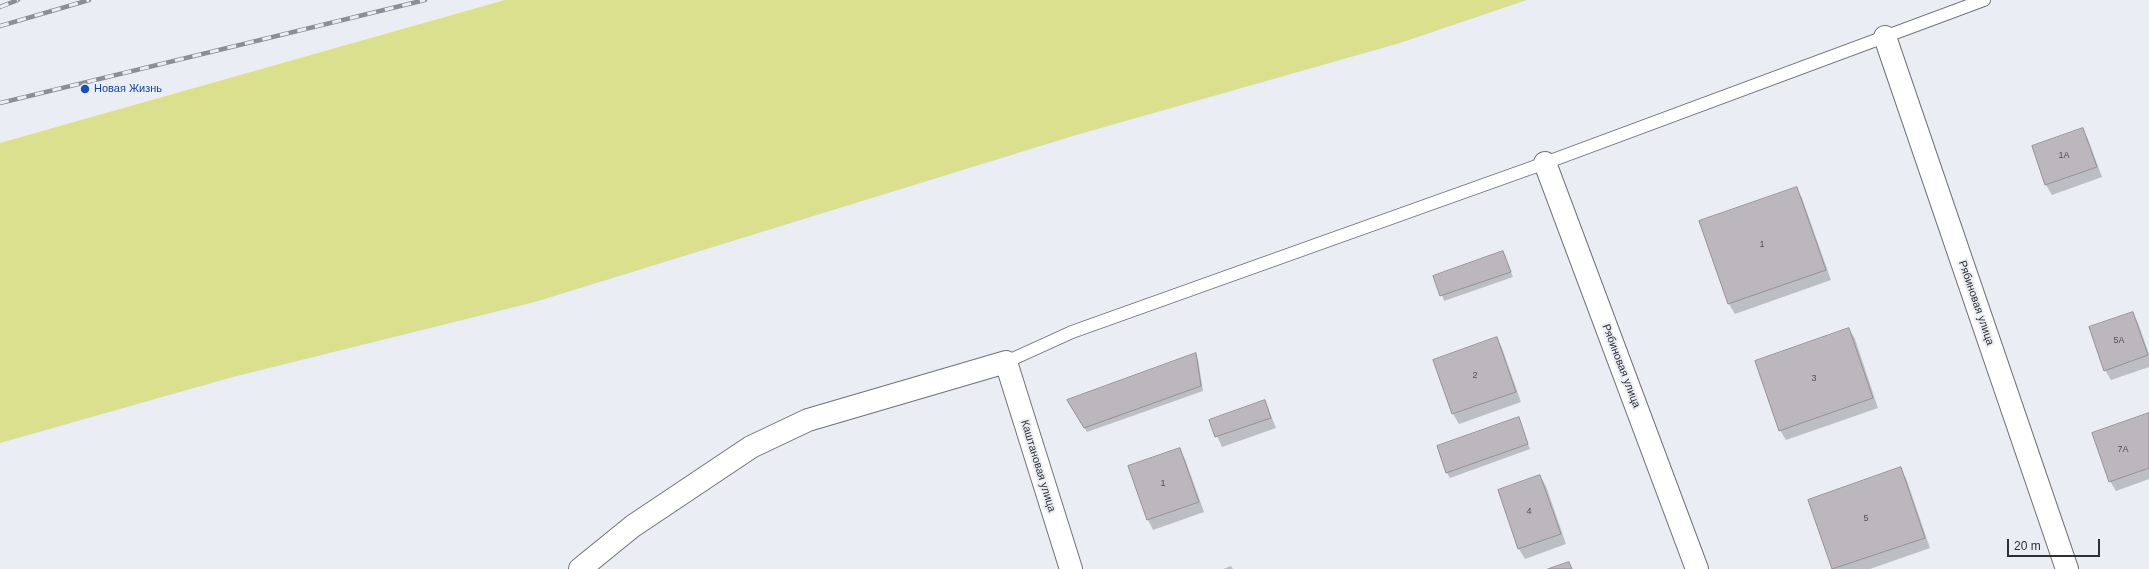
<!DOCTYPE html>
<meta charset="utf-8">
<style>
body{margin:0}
#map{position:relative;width:2149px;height:569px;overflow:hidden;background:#eaeef4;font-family:Arial,sans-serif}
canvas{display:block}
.scale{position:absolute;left:2007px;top:539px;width:93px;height:18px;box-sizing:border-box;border:2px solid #2d2f31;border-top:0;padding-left:5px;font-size:12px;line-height:14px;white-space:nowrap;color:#2d2f31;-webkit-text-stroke:3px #eaeef4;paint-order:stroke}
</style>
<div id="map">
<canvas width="2149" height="569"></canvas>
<div class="scale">20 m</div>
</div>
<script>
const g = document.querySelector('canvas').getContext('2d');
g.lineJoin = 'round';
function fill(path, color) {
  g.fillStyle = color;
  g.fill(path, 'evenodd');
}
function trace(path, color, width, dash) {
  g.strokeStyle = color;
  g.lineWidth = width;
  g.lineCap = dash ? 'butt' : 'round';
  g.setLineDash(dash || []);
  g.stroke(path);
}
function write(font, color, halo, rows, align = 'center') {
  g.font = font + ' Arial,sans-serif';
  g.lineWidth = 4;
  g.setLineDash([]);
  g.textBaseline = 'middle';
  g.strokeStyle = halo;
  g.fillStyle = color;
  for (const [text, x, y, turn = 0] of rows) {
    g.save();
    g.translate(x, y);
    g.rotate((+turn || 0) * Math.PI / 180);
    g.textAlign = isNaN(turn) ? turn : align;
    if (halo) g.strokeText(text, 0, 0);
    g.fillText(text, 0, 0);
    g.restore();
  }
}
fill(new Path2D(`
 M505 0H1527L1400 43 1073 136 535 302 233 377 0 443V143Z`), '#dbe08e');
fill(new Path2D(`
 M2082 129 2088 139 2102 177 2052 195 2046 185Z
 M1796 188 1802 198 1831 280 1735 314 1729 304Z
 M1503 252 1513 277 1444 301 1435 276Z
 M2133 313 2138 323 2149 354V367L2111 380 2105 370Z
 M1849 329 1855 339 1878 408 1786 440 1780 430Z
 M1497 338 1502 348 1521 402 1459 424 1453 414 1434 360Z
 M1195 354 1198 359 1203 391 1087 432 1068 401Z
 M1265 401 1276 428 1222 447 1210 420Z
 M2149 414V479L2116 491 2110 481Z
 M1518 418 1530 449 1450 478 1447 473Z
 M1179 449 1185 459 1204 512 1153 530 1148 520 1129 466Z
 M1900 468 1906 478 1930 548 1870 569H1833L1809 500Z
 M1540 476 1546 486 1566 544 1525 559 1519 549 1499 490Z
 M1231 566 1233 569H1223Z`), '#0003');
const building = new Path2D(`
 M2083 128 2097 167 2045 185 2032 146Z
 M1797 187 1826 270 1728 304 1699 221Z
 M1503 251 1511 272 1440 296 1433 276Z
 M2133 312 2148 355 2104 371 2089 327Z
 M1849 328 1873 398 1779 431 1755 361Z
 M1497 337 1516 392 1452 414 1433 360Z
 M1196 353 1201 386 1084 428 1067 400Z
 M1265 400 1271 418 1215 437 1209 420Z
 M2149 413V468L2109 482 2092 433Z
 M1519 417 1528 444 1446 473 1437 446Z
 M1180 448 1199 502 1147 520 1128 466Z
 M1901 467 1925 538 1832 569 1808 500Z
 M1540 475 1561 534 1518 549 1498 490Z
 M1569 562 1572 569H1548Z`);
fill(building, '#bbb7bc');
trace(building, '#959096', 1);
const lane = new Path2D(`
 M1006 362 1072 332 1545 163 1984 0`);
const street = new Path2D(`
 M1885 37 2067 569
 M1545 163 1697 569
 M580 569 633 526 751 447 808 420 1006 362 1071 569`);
trace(lane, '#6f7278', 14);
trace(street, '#6f7278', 24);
trace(lane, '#fff', 12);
trace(street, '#fff', 22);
const rail = new Path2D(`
 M0 7 18 0
 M0 26 89 0
 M0 103 425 0`);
trace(rail, '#8b8e92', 4.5);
trace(rail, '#eaeef4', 3, [9]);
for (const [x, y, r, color] of [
 [85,89,5,"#1a4fb4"]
]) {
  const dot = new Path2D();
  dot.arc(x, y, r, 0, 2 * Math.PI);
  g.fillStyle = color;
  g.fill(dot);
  trace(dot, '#eaeef4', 1.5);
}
write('9px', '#505154', null, [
 ["1А",2064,156],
 ["1",1762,245],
 ["5А",2119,341],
 ["2",1475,376],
 ["3",1814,379],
 ["7А",2123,450],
 ["1",1163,484],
 ["4",1529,512],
 ["5",1866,519]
]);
write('11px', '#164399', '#eaeef4', [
 ["Новая Жизнь",94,89]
], 'left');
write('11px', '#2d2f31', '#eaeef4', [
 ["Рябиновая улица",1976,303,71],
 ["Рябиновая улица",1621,366,69],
 ["Каштановая улица",1038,466,73]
]);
</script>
